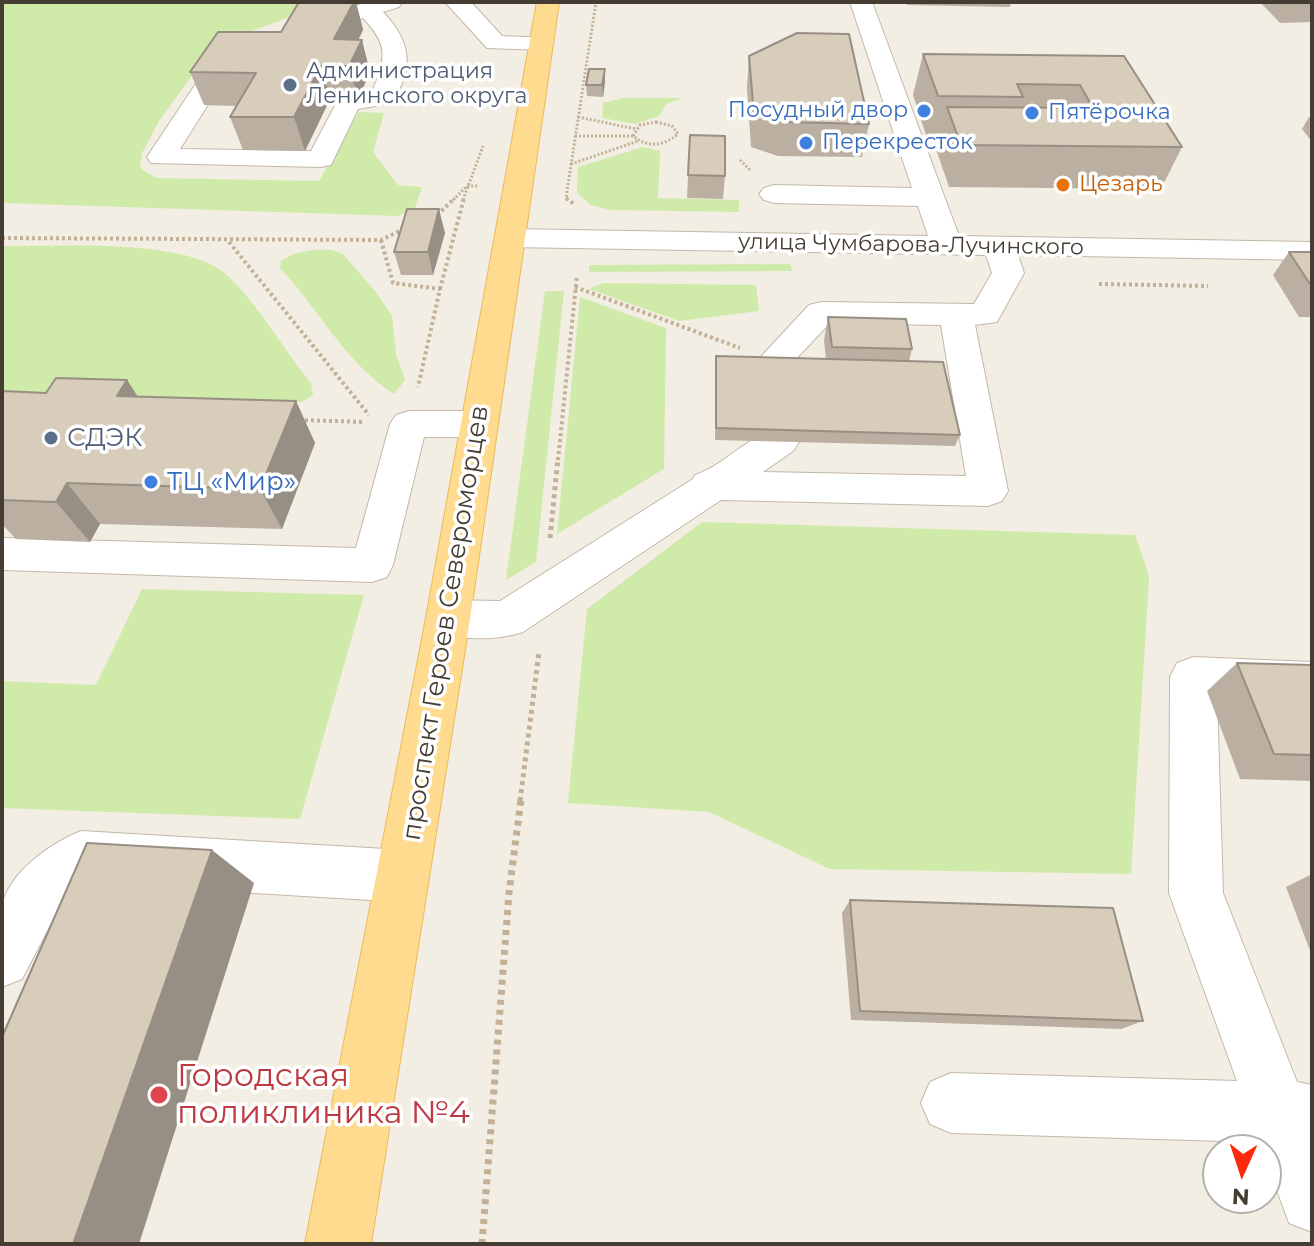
<!DOCTYPE html>
<meta charset="utf-8">
<style>
body{margin:0}
#map{position:relative;width:1314px;height:1246px;overflow:hidden;background:#f3eee3;font-family:Montserrat,sans-serif}
canvas{display:block}
.frame{position:absolute;inset:0;border:4px solid #453d33;pointer-events:none}
.north{position:absolute;left:1202px;top:1134px;width:80px;height:80px;box-sizing:border-box;background:#fff;border:2px solid #b5b1ad;border-radius:50%;rotate:183deg;font-size:22px;font-weight:700;line-height:32px;text-align:center;color:#453d33}
.north::after{content:'';display:block;margin:auto;width:28px;height:36px;background:#ff2a0e;clip-path:polygon(50% 0,100% 100%,50% 72%,0 100%)}
</style>
<div id="map">
<canvas width="1314" height="1246"></canvas>
<div class="frame"></div>
<div class="north">N</div>
</div>
<script>
const g = document.querySelector('canvas').getContext('2d');
g.lineJoin = 'round';
function fill(path, color) {
  g.fillStyle = color;
  g.fill(path, 'evenodd');
}
function trace(path, color, width, dash) {
  g.strokeStyle = color;
  g.lineWidth = width;
  g.lineCap = dash ? 'butt' : 'round';
  g.setLineDash(dash || []);
  g.stroke(path);
}
function write(font, color, halo, rows, align = 'center') {
  g.font = font + ' Montserrat,sans-serif';
  g.lineWidth = 7;
  g.setLineDash([]);
  g.textBaseline = 'middle';
  g.strokeStyle = halo;
  g.fillStyle = color;
  for (const [text, x, y, turn = 0] of rows) {
    g.save();
    g.translate(x, y);
    g.rotate((+turn || 0) * Math.PI / 180);
    g.textAlign = isNaN(turn) ? turn : align;
    if (halo) g.strokeText(text, 0, 0);
    g.fillText(text, 0, 0);
    g.restore();
  }
}
fill(new Path2D(`
 M2 2H331L241 35 207 55 159 121 142 153 140 168 156 178 319 181 359 112 384 113 373 152 398 185 422 187 415 208 398 216 2 203Z
 M624 98H682L666 104 659 116 635 124 602 118 603 103Z
 M643 147 660 151 658 198 739 200V212L610 210 591 205 577 193 578 167Z
 M2 246C58 247 188 237 228 276 260 307 283 349 311 383L313 395 302 402 2 393Z
 M313 250H332L343 254 376 292 392 316 396 354 405 380 394 394C347 365 318 308 280 268L281 261 293 254Z
 M791 264 792 271 589 272V265Z
 M603 283 756 285 759 311 679 321 589 289Z
 M545 291H564L536 562 506 580Z
 M580 297 666 328 664 469 557 534Z
 M702 522 1135 535 1149 576 1131 874 830 869 709 812 568 803 587 609Z
 M142 589 364 595 300 819 2 808V681L96 685Z`), '#cfeaa9');
const minor = new Path2D(`
 M368 2H402L399 7 383 12C411 41 415 69 391 103L358 109 331 165 321 167 151 163 147 157 213 58 230 49H248L251 54 231 68 180 149 311 151 339 98 372 92C386 59 389 45 363 18L303 37 295 35 291 30 295 25Z
 M445 2H471L502 36 550 38 554 43 550 48 542 50 487 48Z
 M850 2H872L959 236 1312 242V260L1018 255 1024 273 997 322 975 325 1008 491 1002 501 988 506 721 500 523 632C496 641 459 640 433 631L426 618 433 605 448 600 500 601 693 479 695 475C728 465 757 422 793 433L799 442 793 451 763 472 966 476 941 325 830 323 792 363 787 378 775 382 763 378 757 370 758 360 809 305 821 302 974 304 992 273 986 255 510 247 499 244 495 238 499 232 510 229 928 236 918 206 774 203 764 200 759 194 764 188 774 185 912 188Z
 M409 411H479L492 415 498 424 492 433 479 437H424L393 565 387 577 372 582 2 570V538L356 548 390 424 396 415Z
 M1193 657 1312 662V702L1217 698 1223 893 1297 1082 1312 1085V1232L1289 1223 1266 1161V1150H1262L1259 1142 951 1133 930 1124 921 1103 930 1082 951 1073 1237 1081 1169 893 1170 677 1177 663Z
 M81 831 403 850 422 857 429 876 422 895 403 902 90 883 58 910 22 979 2 987C2 962 0 931 2 906 9 872 51 843 81 831Z`);
const major = new Path2D(`
 M537 2H559L470 618 371 1244H305L426 618Z`);
trace(minor, '#c2b8a8', 2);
trace(major, '#ebba59', 2);
trace(new Path2D(`
 M578 117 636 129
 M656 122 672 126 678 134C664 146 648 148 633 136L640 125Z
 M575 136H633
 M740 160 751 171
 M571 164 638 141
 M453 200 467 186H479
 M463 200 483 146
 M568 200 566 198 596 2`), '#c2b196', 3, [2, 2]);
trace(new Path2D(`
 M566 198 574 204
 M437 215 455 198
 M2 238 381 240 406 228
 M381 240 393 283 440 289 418 387
 M229 242 369 415
 M1099 284 1208 286
 M575 287 740 348
 M440 289 464 198
 M299 420 365 422
 M558 460 577 275`), '#c2b196', 4, [3, 3]);
trace(new Path2D(`
 M550 538 558 458
 M520 801 539 652`), '#c2b196', 5, [4, 4]);
trace(new Path2D(`
 M482 1244 509 893 521 799`), '#c2b196', 7, [5, 5]);
fill(minor, '#fff');
fill(major, '#ffdb90');
fill(new Path2D(`
 M299 2H356L363 30 358 40 370 72 358 99H330L305 151 243 150 230 117 237 106 204 105 190 72 281 32Z
 M905 2H1011L1010 7 907 5Z
 M1260 2H1312V22L1280 23Z
 M923 54 1124 56 1182 147 1161 189 949 187 936 149 939 138H927L913 95Z
 M749 56 869 124 862 157 778 156 751 147 747 88Z
 M605 69V81L603 97 587 96 586 85Z
 M1309 117H1312V142L1302 129Z
 M690 135 725 176 723 199 687 198Z
 M445 233 433 275H401L394 252Z
 M1289 252H1312V317H1299L1273 275Z
 M828 317 912 349 909 361 960 435 955 446 715 440 716 356 826 359 824 340Z
 M127 380 138 397 296 401 315 443 282 529 100 524 90 542 16 539 2 524V391L46 393Z
 M1237 663 1312 665V781L1240 779 1207 691Z
 M1312 874V956L1286 887Z
 M850 900 1143 1021 1121 1029 851 1020 842 913Z`), '#baafa1');
fill(new Path2D(`
 M354 2H356L363 30 346 66 334 39Z
 M362 40 370 72 358 99 349 66Z
 M321 66 330 99 305 151 294 117Z
 M605 69V81L603 97 602 85Z
 M439 209 445 233 433 275 428 252Z
 M127 380 154 422 117 396Z
 M296 401 315 443 282 529 260 489Z
 M67 483 100 524 90 542 56 502Z
 M212 850 254 883 139 1244H73Z`), '#978f83');
const building = new Path2D(`
 M299 2H354L334 39 362 40 349 66H321L294 117H230L256 73 190 72 218 32H281Z
 M797 33 849 34 869 124 782 122 754 114 749 56Z
 M923 54 1124 56 1182 147 961 145 947 107 1093 108 1080 85 1017 84 1023 97 938 96Z
 M589 69H605L602 85H586Z
 M690 135 725 136V176L688 175Z
 M407 209H439L428 252H394Z
 M1289 252H1312V287Z
 M828 317 906 319 912 349 832 347Z
 M716 356 943 362 960 435 716 428Z
 M56 378 127 380 117 396 296 401 260 489 67 483 56 502 2 500V391L46 393Z
 M1237 663 1312 665V755L1274 754Z
 M87 843 212 850 73 1244H2V1037Z
 M850 900 1113 908 1143 1021 860 1011Z`);
fill(building, '#d8ccbb');
trace(building, '#978f83', 2);
for (const [x, y, r, color] of [
 [290,85,8,"#5c6f8a"],
 [924,111,8,"#3f7fe0"],
 [1032,113,8,"#3f7fe0"],
 [806,143,8,"#3f7fe0"],
 [1063,185,8,"#e8710a"],
 [51,438,8,"#5c6f8a"],
 [151,482,8,"#3f7fe0"],
 [159,1095,10,"#e0444e"]
]) {
  const dot = new Path2D();
  dot.arc(x, y, r, 0, 2 * Math.PI);
  g.fillStyle = color;
  g.fill(dot);
  trace(dot, '#fff', 3);
}
write('22px', '#4e5e75', '#fff', [
 ["Администрация",306,72],
 ["Ленинского округа",306,97]
], 'left');
write('22px', '#366cbe', '#fff', [
 ["Посудный двор",908,111,"right"],
 ["Пятёрочка",1048,113],
 ["Перекресток",822,143]
], 'left');
write('22px', '#c56008', '#fff', [
 ["Цезарь",1079,185]
], 'left');
write('22px', '#453d33', '#fff', [
 ["улица Чумбарова-Лучинского",911,245,1]
]);
write('26px', '#4e5e75', '#fff', [
 ["СДЭК",67,438]
], 'left');
write('26px', '#366cbe', '#fff', [
 ["ТЦ «Мир»",167,482]
], 'left');
write('26px', '#453d33', '#fff', [
 ["проспект Героев Североморцев",446,623,-81]
]);
write('32px', '#be3a42', '#fff', [
 ["Городская",177,1077],
 ["поликлиника №4",177,1114]
], 'left');
</script>
